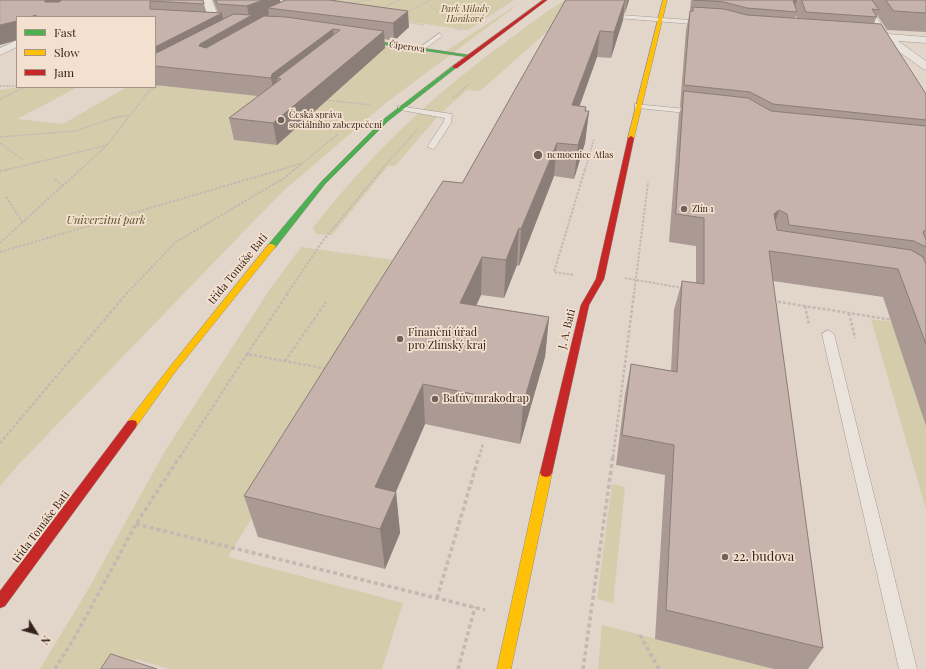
<!DOCTYPE html>
<meta charset="utf-8">
<style>
body{margin:0}
#map{position:relative;width:926px;height:669px;overflow:hidden;background:#e2d5ca;font-family:"Playfair Display",serif}
canvas{display:block}
.legend{position:absolute;left:16px;top:16px;width:140px;height:72px;box-sizing:border-box;background:#f4e0cf;border:1px solid #a89487;margin:0;padding:5px 7px;list-style:none;font-size:12px;color:#35221c}
.legend li{display:flex;align-items:center;gap:8px;height:20px}
.legend b{width:20px;border:1px solid #a89487}
.north{position:absolute;left:16px;top:613px;width:40px;height:40px;-webkit-text-stroke:3px #f4e0cf;paint-order:stroke;rotate:127deg;font-size:11px;font-weight:700;line-height:16px;text-align:center;color:#35221c}
.north::after{content:'';display:block;margin:auto;width:14px;height:18px;background:#35221c;clip-path:polygon(50% 0,100% 100%,50% 72%,0 100%)}
</style>
<div id="map">
<canvas width="926" height="669"></canvas>
<ul class="legend">
<li><b style="height:5px;background:#4caf50"></b>Fast</li>
<li><b style="height:5px;background:#ffc107"></b>Slow</li>
<li><b style="height:5px;background:#c62828"></b>Jam</li>
</ul>
<div class="north">N</div>
</div>
<script>
const g = document.querySelector('canvas').getContext('2d');
g.lineJoin = 'round';
function fill(path, color) {
  g.fillStyle = color;
  g.fill(path, 'evenodd');
}
function trace(path, color, width, dash) {
  g.strokeStyle = color;
  g.lineWidth = width;
  g.lineCap = dash ? 'butt' : 'round';
  g.setLineDash(dash || []);
  g.stroke(path);
}
function write(font, color, halo, rows, align = 'center') {
  g.font = font + ' "Playfair Display",serif';
  g.lineWidth = 3.5;
  g.setLineDash([]);
  g.textBaseline = 'middle';
  g.strokeStyle = halo;
  g.fillStyle = color;
  for (const [text, x, y, turn = 0] of rows) {
    g.save();
    g.translate(x, y);
    g.rotate((+turn || 0) * Math.PI / 180);
    g.textAlign = isNaN(turn) ? turn : align;
    if (halo) g.strokeText(text, 0, 0);
    g.fillText(text, 0, 0);
    g.restore();
  }
}
fill(new Path2D(`
 M337 0H514L468 30 318 9Z
 M524 0 387 102 280 194 19 464 0 486V90L23 87H78L17 119 63 124 127 87H155V79L347 41 441 54Z
 M565 0H583L480 91 467 90 439 115 395 166H388L332 235 316 234 313 228C366 159 428 99 499 47 521 31 542 14 565 0Z
 M301 247 408 262 228 557 403 603 382 669H169L136 659 130 669H40L89 588 165 451 270 289Z
 M871 319 926 327V509Z
 M612 484 625 487 613 603 597 599Z
 M602 625 776 669H598Z`), '#d5ccac');
const lane = new Path2D(`
 M607 14 704 21 707 23 704 25 605 17Z
 M440 33 442 36 423 50H419V48Z
 M635 104 696 110 700 112 696 114 638 108H635Z
 M398 106 452 114 451 123 434 149 427 147 443 123 445 118 401 110H398Z
 M828 330 834 334 917 669H899L822 334Z`);
const street = new Path2D(`
 M202 0H212L221 24 220 26 216 27 211 24Z
 M855 0H865L888 34 926 37V43L898 41 926 61V70L922 68 881 39Z
 M17 40V47L0 55V48Z`);
const fast = new Path2D(`
 M355 38 468 55 470 56 468 57 353 40Z
 M453 66 457 67 388 121 325 184 275 248H269V244L321 182 384 119Z`);
const slow = new Path2D(`
 M663 0H667L634 138 631 140 628 138Z
 M269 244H272L276 246 175 372 136 427 132 428 128 427 127 424 128 421 169 368Z
 M546 469 550 470 552 473 511 669H497L540 473 542 470Z`);
const jam = new Path2D(`
 M543 0H547L457 68H453V66Z
 M631 136 634 138 604 279 589 305 552 473 550 476 546 477 542 476 540 473 581 305 596 279 628 138Z
 M132 420 136 421 137 424 136 427 5 606 0 608V591L128 421Z`);
trace(lane, '#a79b94', 1);
trace(street, '#a79b94', 1);
trace(fast, '#978b83', 1);
trace(slow, '#978b83', 1);
trace(jam, '#978b83', 1);
trace(new Path2D(`
 M425 2 444 16
 M343 3 372 0
 M382 8 399 0
 M406 13 430 0
 M405 22 424 25
 M455 29 463 30`), '#c3b9b2', 1, [1.5, 1]);
trace(new Path2D(`
 M0 86H17
 M453 98 468 85
 M0 99 25 87
 M327 100 370 105
 M0 137 75 131 113 118 129 115
 M0 143 23 160
 M6 170 107 145
 M80 170 107 145 149 91 161 84
 M280 170 301 163
 M294 170 338 134
 M381 170 418 129
 M585 170 594 139`), '#c3b9b2', 1.5, [2, 1]);
trace(new Path2D(`
 M0 171 10 169
 M55 179 63 186
 M6 197 23 223
 M0 243 81 169
 M0 252 283 169
 M573 275 554 272 585 169
 M625 278 683 288
 M126 294 176 242 284 178 295 169
 M287 294 322 242 382 169
 M634 294 648 182`), '#c3b9b2', 2, [2.5, 1.5]);
trace(new Path2D(`
 M773 301 893 320
 M805 306 809 325
 M849 313 855 338
 M247 354 288 293
 M285 361 326 302
 M0 443 127 293
 M180 457 247 354 328 369
 M479 457 483 444
 M613 457 634 293`), '#c3b9b2', 2.5, [3, 2]);
trace(new Path2D(`
 M136 524 485 610
 M437 598 479 456
 M640 635 659 669
 M55 669 76 635 136 524 180 456
 M458 669 475 607
 M583 669 613 456`), '#c3b9b2', 3.5, [4, 3]);
fill(lane, '#eae3db');
fill(street, '#eae3db');
fill(fast, '#4caf50');
fill(slow, '#ffc107');
fill(jam, '#c62828');
fill(new Path2D(`
 M0 0H203L206 12 218 13 213 0H280V2L284 1 283 0H337L336 1 409 27 394 41 384 39 385 48 277 145 234 140 229 118 258 96 155 85V17H17Z
 M566 0H629L625 13H624L623 20 611 58 597 57 579 106 586 107V111H589L585 143 574 179 554 176 519 266 517 265 504 298 481 295 476 305 549 317 545 357 520 444 425 424 396 492 400 533 385 569 258 537 244 496 462 183Z
 M691 0H926V32L887 30 877 15 874 24 926 94V426L883 297 773 281 823 648 808 669H774L655 639 665 475 616 465 625 394 631 364 671 371 674 310 682 281 696 283V246L669 242 679 114 681 108 680 107 686 30 690 11ZM796 15V16L797 18H795Z`), '#aa9a93');
fill(new Path2D(`
 M45 0H74L51 16 45 2Z
 M263 0H280L282 9 268 8 269 15 253 22 255 32 155 66V47L222 13 225 30 249 17 247 6Z
 M625 0 623 20 611 58 614 32Z
 M627 0H629L625 13Z
 M792 0H797L793 11Z
 M408 11 409 27 394 41 393 23Z
 M17 21V40L0 45V25Z
 M333 29 335 47 281 79 277 78 279 90 275 98 271 78 272 74Z
 M384 31 385 48 277 145 273 123Z
 M600 31 597 57 569 136 572 105Z
 M586 107 584 126 589 111 585 143 574 179 578 145Z
 M557 143 554 176 519 266 521 229Z
 M779 210 770 238 774 214Z
 M519 228 517 265 504 298 506 260Z
 M482 257 481 295 460 342V303Z
 M549 317 545 357 520 444 523 404Z
 M423 384 425 424 380 528 375 487Z
 M396 492 400 533 385 569 380 529Z`), '#8b7d78');
const building = new Path2D(`
 M0 0H45V2H59L62 0H203L204 4 150 1V9L222 13 155 47V17H36V15L30 17H17V21L0 25Z
 M216 0H263L247 6 218 4Z
 M286 0H329L408 11 393 23 268 8Z
 M566 0H625L614 32 600 31 572 105 586 107 585 111H589L578 145 557 143 521 229 519 228 506 260 482 257 460 303 549 317 523 404 423 384 375 487 396 492 380 529 244 496 443 181 462 183Z
 M694 0H793L797 12 747 8 724 2Z
 M802 0H872L879 10 872 9 877 17 806 12Z
 M886 0H926V13L894 11Z
 M693 7 724 9 747 15 881 24 926 94V120L773 104 750 92 684 85 690 11H693Z
 M234 14 252 15 200 44 199 46 206 48 264 16 286 17 384 31 273 123 229 118 281 79 277 78 340 30 333 29 272 74 271 78 155 66V54Z
 M684 91 748 98 771 111 926 126V230H925L923 232 926 240V247L914 241 789 225 787 214 779 210 774 214 777 230 911 250 923 257 926 264V344L898 269 769 251 823 648 666 610 674 445 622 435 631 364 677 372 682 281 704 284V218L676 214Z
 M111 654 157 669H101Z`);
fill(building, '#c6b3ab');
trace(building, '#8b7d78', 1);
for (const [x, y, r, color] of [
 [281,120,4,"#726159"],
 [538,155,5,"#726159"],
 [684,209,4,"#726159"],
 [400,339,4,"#726159"],
 [435,399,4,"#726159"],
 [725,557,4,"#726159"]
]) {
  const dot = new Path2D();
  dot.arc(x, y, r, 0, 2 * Math.PI);
  g.fillStyle = color;
  g.fill(dot);
  trace(dot, '#f4e0cf', 1.5);
}
write('italic 9px', '#505123', '#f4e0cf', [
 ["Park Milady",465,9],
 ["Horákové",465,19]
]);
write('9px', '#35221c', '#f4e0cf', [
 ["Čiperova",407,47,8]
]);
write('9px', '#35221c', '#f4e0cf', [
 ["Česká správa",289,115],
 ["sociálního zabezpečení",289,125],
 ["nemocnice Atlas",547,155],
 ["Zlín 1",692,209]
], 'left');
write('italic 11px', '#505123', '#f4e0cf', [
 ["Univerzitní park",106,221]
]);
write('11px', '#35221c', '#f4e0cf', [
 ["třída Tomáše Bati",238,269,-51],
 ["J. A. Bati",567,329,-76],
 ["třída Tomáše Bati",41,527,-53]
]);
write('11px', '#35221c', '#f4e0cf', [
 ["Finanční úřad",408,333],
 ["pro Zlínský kraj",408,346],
 ["Baťův mrakodrap",443,399]
], 'left');
write('13px', '#35221c', '#f4e0cf', [
 ["22. budova",733,557]
], 'left');
</script>
